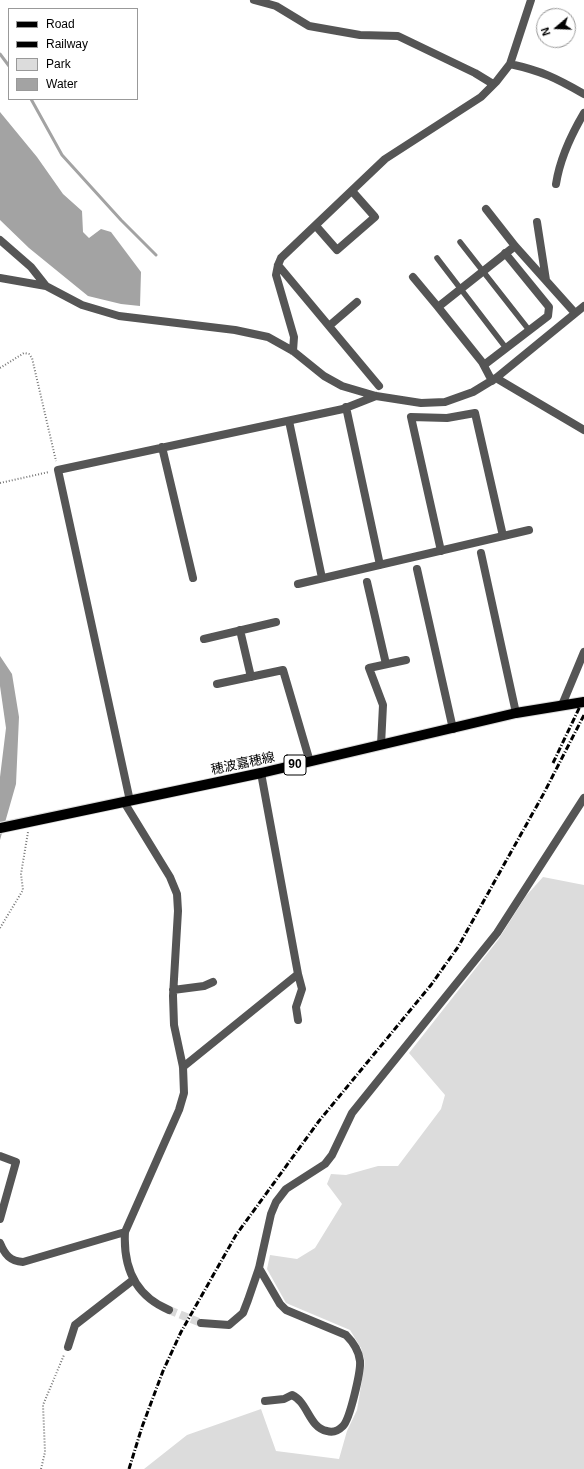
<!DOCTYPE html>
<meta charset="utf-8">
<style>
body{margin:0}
#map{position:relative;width:584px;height:1469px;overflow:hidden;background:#fff;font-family:Helvetica,sans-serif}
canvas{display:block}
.legend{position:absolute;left:8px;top:8px;width:130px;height:92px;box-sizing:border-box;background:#fff;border:1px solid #999;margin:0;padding:5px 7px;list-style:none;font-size:12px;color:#000}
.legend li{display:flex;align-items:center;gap:8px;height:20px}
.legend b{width:20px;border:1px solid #999}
.north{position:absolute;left:536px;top:8px;width:40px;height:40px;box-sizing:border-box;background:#fff;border:1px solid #999;border-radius:50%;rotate:251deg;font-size:11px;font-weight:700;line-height:16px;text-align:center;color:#000}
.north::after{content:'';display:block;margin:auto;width:14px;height:18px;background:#000;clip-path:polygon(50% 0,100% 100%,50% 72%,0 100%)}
</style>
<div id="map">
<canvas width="584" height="1469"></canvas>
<ul class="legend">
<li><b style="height:5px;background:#000"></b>Road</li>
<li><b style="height:5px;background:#000"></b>Railway</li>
<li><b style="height:11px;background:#dcdcdc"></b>Park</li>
<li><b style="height:11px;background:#a3a3a3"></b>Water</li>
</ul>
<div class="north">N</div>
</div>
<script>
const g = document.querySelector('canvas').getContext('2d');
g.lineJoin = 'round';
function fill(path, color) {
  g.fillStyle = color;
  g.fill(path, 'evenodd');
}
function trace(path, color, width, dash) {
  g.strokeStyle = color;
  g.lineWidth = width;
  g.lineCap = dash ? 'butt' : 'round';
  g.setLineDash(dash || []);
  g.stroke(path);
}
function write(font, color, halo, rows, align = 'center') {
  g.font = font + ' Helvetica,"Noto Sans JP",sans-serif';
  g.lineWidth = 3;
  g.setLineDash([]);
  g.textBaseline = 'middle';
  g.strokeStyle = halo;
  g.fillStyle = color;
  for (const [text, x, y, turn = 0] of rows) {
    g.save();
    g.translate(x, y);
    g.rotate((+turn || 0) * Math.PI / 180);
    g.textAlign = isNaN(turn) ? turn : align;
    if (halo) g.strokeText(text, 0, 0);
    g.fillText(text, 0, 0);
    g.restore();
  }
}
fill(new Path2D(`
 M543 877 584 885V1469H144L187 1435 261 1409 276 1451 339 1459 347 1431 357 1410 365 1362 361 1348 350 1330 286 1303 267 1269 270 1255 297 1259 315 1248 342 1204 327 1184 331 1174 346 1175 378 1166H398L441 1109 445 1095 409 1053 498 940 526 896Z`), '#dcdcdc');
fill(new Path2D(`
 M0 112 37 157 63 194 82 211 83 232 89 238 101 229 111 232 141 272 140 306 121 304 88 296 29 248 0 220Z
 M0 656 12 674 19 717 16 784 0 840V777L6 728 0 686Z`), '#a3a3a3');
trace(new Path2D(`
 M0 54 9 66
 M31 99 62 155 121 220 156 255`), '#a3a3a3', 3);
trace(new Path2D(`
 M169 1310 201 1323`), '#d9d9d9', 8, [8, 4]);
const primary = new Path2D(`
 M0 828 261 773 516 713 584 702`);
trace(primary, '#dbdbdb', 12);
trace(new Path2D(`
 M0 368 24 353 29 354 32 358 56 461
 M0 483 49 472
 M0 928 23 890 21 874 28 832
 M41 1469 45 1452 43 1405 64 1355`), '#777', 2, [1, 2]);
trace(new Path2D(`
 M460 242 529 330
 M437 258 506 348`), '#555', 5.5);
trace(new Path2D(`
 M254 0 276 6 309 26 360 35 398 36 475 73 493 84
 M510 64C542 71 556 78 584 94
 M556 184C560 158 571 135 584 113
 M486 209 515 246 575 313
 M537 222 546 280
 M316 226 337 250 375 217 352 191
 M0 240 31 267 46 286
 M278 265 379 386
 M413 277 438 307
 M0 278 46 286 82 305 119 316 235 330 268 337 293 351 324 376 342 386 376 396 421 403 445 402 473 392 496 378 584 306
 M329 326 357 302
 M293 351 294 337 276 275 278 265 281 258 385 159 481 97 496 82 510 64 531 0
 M484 365 548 316 549 307 505 253
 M496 378 584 430
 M492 381 482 362 438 307 515 246
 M346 407 380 565
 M289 421 322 578
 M162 447 193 578
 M441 551 411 417 447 418 475 413 503 536
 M481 553 516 713
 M417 569 453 729
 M367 582 386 664
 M298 584 529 530
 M240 630 251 677
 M204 639 276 622
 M217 684 283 670 310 762
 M562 705 584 652
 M381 745 383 705 369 668 406 660
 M130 801 58 470 343 409 376 396
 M124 802 170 877 177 894 178 911 173 996 174 1025 183 1067 184 1093 179 1110 125 1232C123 1268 136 1296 169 1310
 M173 990 204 986 213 982
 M298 1020 296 1007 302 989 298 974
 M183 1067 298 974 261 773
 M0 1156 16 1162 0 1219
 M0 1243C5 1255 10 1261 23 1262L125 1232
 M259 1268 280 1304 286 1310 346 1335C353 1342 359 1351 360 1361 361 1371 350 1419 343 1426 339 1430 333 1433 327 1431 309 1428 308 1402 292 1395L284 1399 265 1401
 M201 1323 229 1325 243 1313 248 1300 259 1268 271 1214 276 1202 286 1189 325 1164 332 1155 352 1113 497 933 584 798
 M68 1347 75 1325 133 1280`), '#555', 8);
trace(primary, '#000', 10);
trace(new Path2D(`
 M553 763 584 698
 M129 1469 142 1427 163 1371 181 1332 236 1235 319 1121 431 985 458 947 544 793 584 715`), '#000', 3, [6, 2, 1, 2]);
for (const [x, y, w] of [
 [295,765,22]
]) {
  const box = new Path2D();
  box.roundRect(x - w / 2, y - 10, w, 20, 3);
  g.fillStyle = '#fff';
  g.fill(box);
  trace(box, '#000', 1);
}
write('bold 12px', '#000', null, [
 ["90",295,765]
]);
write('13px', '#000', '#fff', [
 ["穂波嘉穂線",243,764,-12]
]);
</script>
